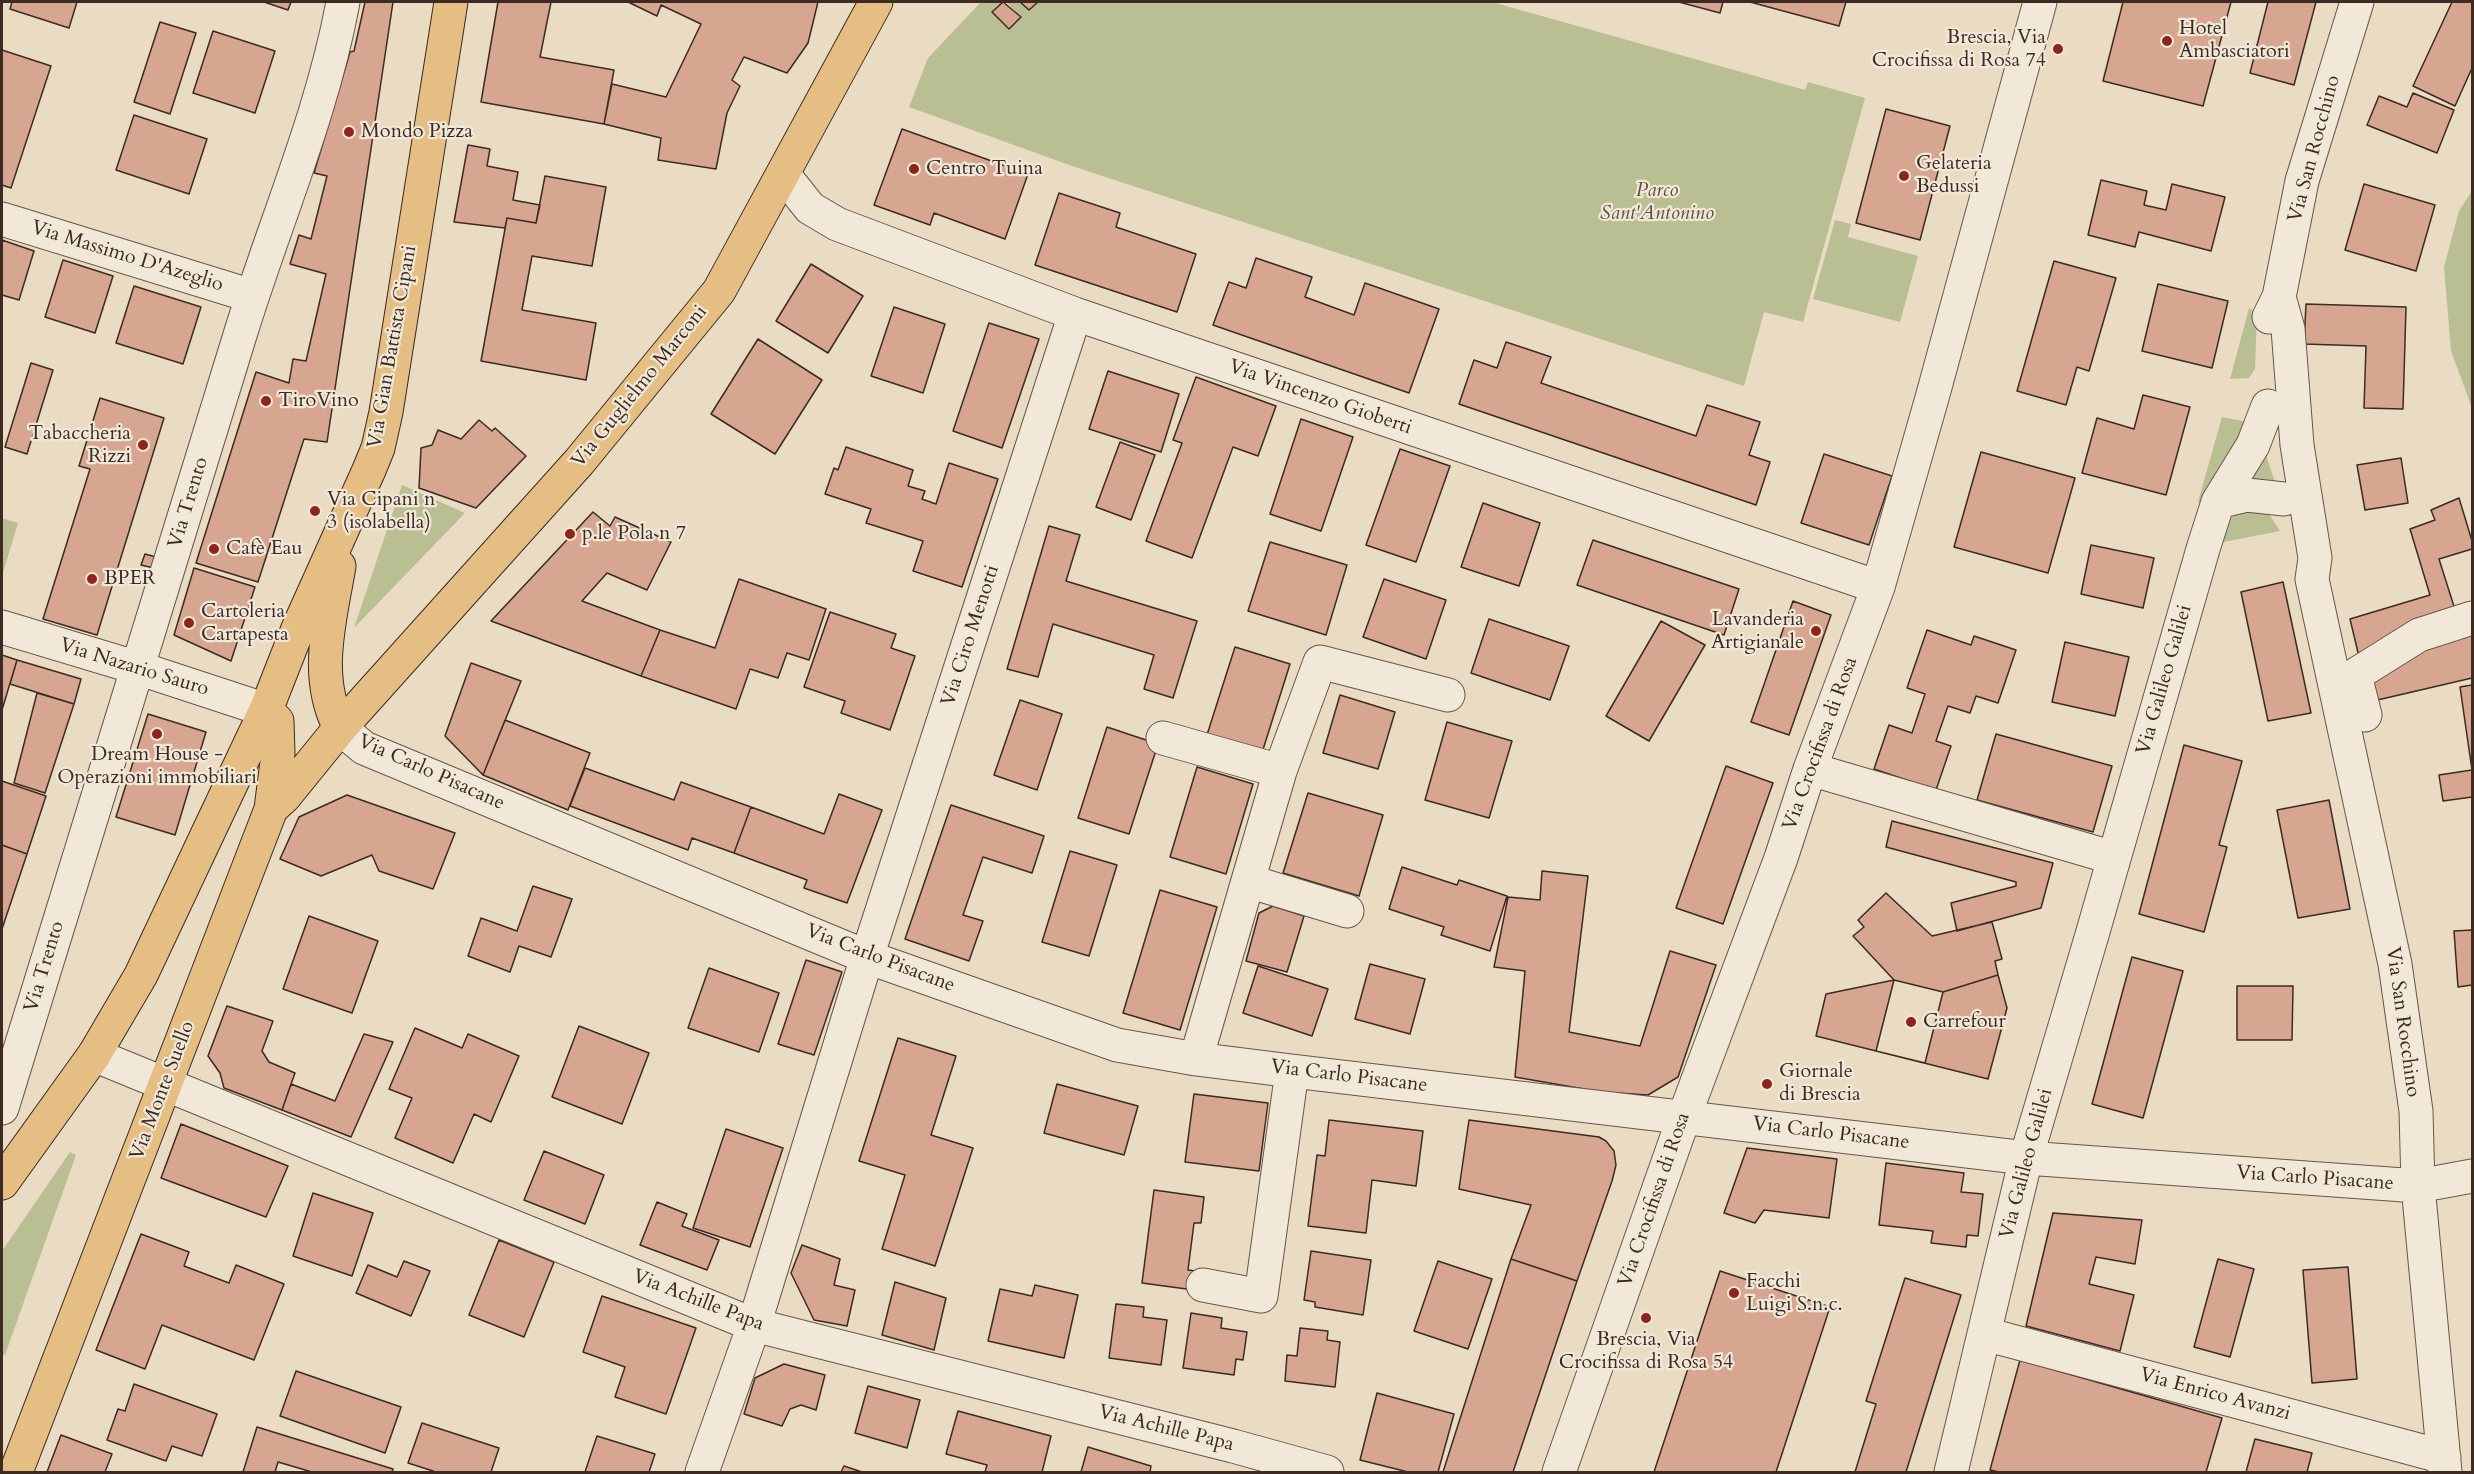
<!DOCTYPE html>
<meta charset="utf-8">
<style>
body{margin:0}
#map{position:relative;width:2474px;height:1474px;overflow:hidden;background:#e9dcc3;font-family:Cardo,serif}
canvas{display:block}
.frame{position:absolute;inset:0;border:3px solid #3c2a23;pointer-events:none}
</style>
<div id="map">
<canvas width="2474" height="1474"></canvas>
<div class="frame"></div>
</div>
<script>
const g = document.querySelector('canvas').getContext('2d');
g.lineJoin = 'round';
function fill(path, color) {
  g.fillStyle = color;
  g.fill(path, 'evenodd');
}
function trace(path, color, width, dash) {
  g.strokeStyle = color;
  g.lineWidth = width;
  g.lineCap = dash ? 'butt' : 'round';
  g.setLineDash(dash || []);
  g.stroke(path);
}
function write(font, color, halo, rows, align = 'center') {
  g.font = font + ' Cardo,serif';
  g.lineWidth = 4.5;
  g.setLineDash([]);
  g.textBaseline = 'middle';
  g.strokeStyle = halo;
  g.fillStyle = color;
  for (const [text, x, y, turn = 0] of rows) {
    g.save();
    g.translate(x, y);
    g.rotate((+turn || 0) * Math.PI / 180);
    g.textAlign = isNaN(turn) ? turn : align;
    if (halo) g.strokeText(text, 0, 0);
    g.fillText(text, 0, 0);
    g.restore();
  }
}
fill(new Path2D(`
 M981 2H1003L992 12 1009 29 1021 17 1006 2H1020L1029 10 1038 2H1492L1805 90 1808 82 1865 98 1803 322 1764 312 1744 386 1072 166 909 107 928 58Z
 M2472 191V408L2451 351 2444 267 2459 211Z
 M1835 220 1851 224 1848 237 1918 256 1900 322 1813 299Z
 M2249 308 2257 314 2255 369 2249 378 2230 379Z
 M2222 417 2248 422 2204 505 2198 502Z
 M2263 446 2276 485 2238 489Z
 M402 485 465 513 354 628Z
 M2253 508 2269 514 2280 531 2224 542C2225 519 2231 515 2253 508Z
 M2 518 18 523 2 576Z
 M70 1152 76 1155 5 1355 2 1354V1251Z`), '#b9bf92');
const building = new Path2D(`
 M12 2H77L69 28 10 9Z
 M264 2H291L288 10Z
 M365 2H393L327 442 304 439 258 582 196 563 256 372 289 383 293 359 306 361 326 274 290 264 299 235 311 239 327 176 314 173 350 52 354 51Z
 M498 2H551L540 57 614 70 604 124 481 102Z
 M628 2H818L808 43 787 73 744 57 732 80 740 86 727 113 716 169 658 160 661 138 604 124 612 84 666 97 701 24 661 5 657 16Z
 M1003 2 1021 17 1009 29 992 12Z
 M1020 2H1038L1029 10Z
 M1679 2H1723L1720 13Z
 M1750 2H1846L1839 26Z
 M2123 2H2231L2203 106 2103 81Z
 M2268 2H2316L2294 85 2250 73Z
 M2452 2H2472V68L2455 106 2413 86Z
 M160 22 196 33 170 114 134 102Z
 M213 31 275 51 255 113 193 93Z
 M2 50 51 66 11 188 2 185Z
 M2413 93 2454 110 2437 153 2367 125 2379 96 2407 107Z
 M1886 109 1950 126 1920 240 1856 223Z
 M134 115 207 139 189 194 116 170Z
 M902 129 1028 174 1005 239 934 213 930 225 874 205Z
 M468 145 490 149 487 166 518 172 513 200 540 205 536 223 507 218 505 228 454 222Z
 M545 176 606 187 592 266 532 256 522 310 596 323 586 380 481 361 507 218 536 223Z
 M2101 180 2147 191 2144 205 2166 210 2172 184 2225 197 2211 251 2139 232 2135 247 2088 235Z
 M2364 184 2435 205 2416 271 2345 250Z
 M1059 193 1120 213 1116 227 1196 254 1177 312 1035 265Z
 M2 240 34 251 19 300 2 295Z
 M1256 258 1312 277 1305 297 1354 315 1365 283 1439 309 1409 393 1213 325 1229 282 1246 288Z
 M63 260 113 276 95 333 45 317Z
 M2054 261 2116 278 2089 371 2077 367 2066 405 2017 391Z
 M811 264 863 296 828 353 776 321Z
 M2158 284 2228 301 2212 368 2142 351Z
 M134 286 201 307 183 364 116 343Z
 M2306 304 2406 307 2403 409 2364 408 2366 346 2304 344Z
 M894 307 945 324 923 393 871 376Z
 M989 323 1039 339 1002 448 953 431Z
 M758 339 822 380 775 454 711 414Z
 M1506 342 1551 357 1541 383 1696 436 1707 405 1760 422 1749 455 1770 462 1756 505 1459 404 1474 360 1497 368Z
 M31 363 53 370 27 454 5 447Z
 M1108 371 1179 394 1161 452 1089 429Z
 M1196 377 1276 406 1258 456 1233 447 1192 558 1146 541 1182 443 1173 440Z
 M2143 395 2190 407 2166 495 2082 473 2097 418 2134 429Z
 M100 398 164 418 97 635 43 619 90 469 79 466Z
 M1301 419 1353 437 1321 531 1270 514Z
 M479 420 492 431 495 428 526 456 476 508 419 488 421 448 432 445 438 430 461 439Z
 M1120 442 1155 455 1131 520 1096 507Z
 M846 447 913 470 908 486 925 491 922 499 936 504 949 463 998 479 962 587 913 571 923 541 866 523 871 509 825 494 834 468 838 470Z
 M1400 449 1450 466 1416 562 1366 545Z
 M1981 452 2075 478 2048 573 1954 547Z
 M1824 454 1892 476 1869 545 1801 523Z
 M2401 458 2408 503 2365 510 2357 465Z
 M2459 498 2472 541V549L2439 559 2458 619 2361 665 2350 619 2430 595 2410 529 2435 520 2431 510Z
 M1483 503 1540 523 1519 586 1461 567Z
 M593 512 610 526 615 517 671 542 647 590 607 573 582 601 660 630 641 676 491 621Z
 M1049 526 1080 535 1066 581 1197 621 1173 698 1144 689 1154 655 1053 624 1038 677 1007 669Z
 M1593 540 1739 589 1724 635 1577 585Z
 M1270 542 1347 565 1326 635 1248 611Z
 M2091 545 2154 558 2143 608 2081 594Z
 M145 554 156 557 153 568 141 565Z
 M194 568 255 587 231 661 174 635Z
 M739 579 826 609 809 660 787 653 778 678 750 669 736 709 641 676 660 630 715 648Z
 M1384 579 1446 600 1426 659 1363 637Z
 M2283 582 2311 713 2268 721 2241 592Z
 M1793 601 1831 615 1789 735 1751 722Z
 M830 612 896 634 891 648 915 656 890 730 841 713 845 701 804 687Z
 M1489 619 1569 646 1550 700 1471 673Z
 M1661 621 1705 645 1649 741 1606 716Z
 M2472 627V678L2369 702 2362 675Z
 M1927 630 1971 645 1974 636 2016 650 1998 703 1976 696 1970 713 1948 706 1936 741 1951 746 1936 790 1874 769 1889 725 1912 733 1925 694 1907 688Z
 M2065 642 2129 657 2115 716 2052 702Z
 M1235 647 1290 664 1261 756 1206 738Z
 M2 655 17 660 2 710Z
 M17 660 81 679 74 704 10 684Z
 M471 663 521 681 483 775 445 736Z
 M2472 685V770L2460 687Z
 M37 693 74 704 45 793 14 783Z
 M1340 695 1395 712 1378 769 1323 753Z
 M1020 700 1062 714 1037 790 994 775Z
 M148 714 206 732 175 835 116 817Z
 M505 720 590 753 568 810 483 775Z
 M1447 722 1512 741 1489 818 1425 800Z
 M1107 727 1158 744 1129 834 1078 818Z
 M1996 734 2112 766 2093 832 1977 800Z
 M2184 745 2242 761 2219 845 2227 847 2204 932 2139 914Z
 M1726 766 1773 783 1723 924 1676 908Z
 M1197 767 1253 784 1226 874 1170 857Z
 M585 768 674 800 681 782 751 807 734 853 692 838 688 850 570 806Z
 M2472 770V797L2443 801 2439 775Z
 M2 781 46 796 27 854 2 845Z
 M1308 793 1383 815 1359 896 1283 873Z
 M839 794 882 810 847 903 804 888 807 880 734 853 751 807 824 834Z
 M347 795 455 833 433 889 379 871 372 855 321 876 280 859 299 817Z
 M2329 800 2350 909 2298 918 2277 810Z
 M951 805 1044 836 1032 873 983 857 963 915 983 921 969 961 905 939Z
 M1892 821 2053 863 2041 908 1957 931 1951 903 2016 886V882L1886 847Z
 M2 845 27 854 2 929Z
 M1070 851 1117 865 1089 956 1042 942Z
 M1402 867 1457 885 1459 880 1507 896 1490 951 1441 935 1444 927 1389 909Z
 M1542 871 1588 876 1569 1032 1640 1046 1670 951 1716 965 1678 1077 1648 1095 1601 1092 1515 1077 1525 971 1494 967 1508 897 1540 900Z
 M533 886 572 899 551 957 519 946 510 972 468 956 481 918 517 931Z
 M1160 890 1217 907 1180 1030 1123 1013Z
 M1886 893 1932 936 1992 922 2002 959 1995 961 1998 975 1943 992 1925 1063 1876 1051 1894 980 1853 936 1864 927 1858 920Z
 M1273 906 1304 916 1287 972 1246 961 1259 913Z
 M309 916 378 941 352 1013 283 989Z
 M2472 930V985L2458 987 2454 931Z
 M2132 957 2183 971 2143 1118 2092 1104Z
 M806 960 842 972 814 1055 778 1044Z
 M1370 964 1425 979 1410 1034 1355 1019Z
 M1258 966 1328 989 1312 1036 1243 1013Z
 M709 968 779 993 759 1052 688 1028Z
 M1998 975 2007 1008 1988 1079 1816 1036 1826 994 1894 980 1943 992Z
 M2237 986H2293L2292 1040H2237Z
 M227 1006 273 1021 262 1051 269 1062 295 1073 282 1110 224 1088 220 1073 208 1056Z
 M579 1026 649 1053 622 1124 552 1097Z
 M415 1028 462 1048 468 1034 519 1056 491 1122 474 1114 453 1163 395 1138 412 1098 389 1089Z
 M364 1034 393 1042 351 1137 282 1110 291 1084 335 1101Z
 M898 1038 956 1056 931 1135 973 1148 935 1266 882 1249 905 1175 859 1161Z
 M1057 1084 1138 1106 1124 1155 1044 1133Z
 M1194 1094 1268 1103 1259 1171 1185 1162Z
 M1329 1120 1423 1131 1416 1186 1372 1180 1366 1233 1308 1226 1317 1155 1325 1156Z
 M1469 1120 1599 1137 1606 1141 1614 1151 1616 1165 1612 1181 1577 1281 1511 1259 1531 1205 1459 1189Z
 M181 1124 288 1166 266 1217 161 1178Z
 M726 1129 783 1148 750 1247 693 1228Z
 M1747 1148 1837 1159 1829 1218 1764 1210 1755 1223 1724 1213Z
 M544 1151 604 1175 585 1224 524 1200Z
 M1886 1163 1964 1173 1961 1192 1983 1194 1978 1236 1967 1235 1966 1247 1931 1243 1933 1231 1879 1225Z
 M1154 1190 1204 1197 1201 1223H1194L1188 1270 1196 1271 1194 1290 1142 1283Z
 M313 1193 373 1213 352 1276 293 1256Z
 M657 1202 687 1214 682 1226 719 1240 707 1270 640 1245Z
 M2053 1213 2142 1220 2135 1264 2096 1257 2089 1284 2134 1295 2120 1351 2026 1326Z
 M141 1234 189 1252 184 1266 229 1283 236 1265 284 1284 254 1360 162 1325 145 1369 96 1350Z
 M499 1240 554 1262 524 1337 469 1315Z
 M802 1245 840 1259 834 1285 855 1290 847 1326 814 1320 791 1273Z
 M1311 1251 1371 1260 1363 1315 1315 1307V1302L1304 1300Z
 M1511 1259 1577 1281 1513 1472H1443Z
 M2218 1259 2254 1269 2230 1357 2194 1347Z
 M404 1261 430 1271 411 1316 356 1293 368 1265 397 1277Z
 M1438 1261 1492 1279 1468 1349 1414 1331Z
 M2348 1267 2357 1379 2312 1383 2303 1270Z
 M1720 1271 1830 1307 1776 1472H1654Z
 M1905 1278 1961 1295 1906 1472H1855L1876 1404 1866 1401Z
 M895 1282 946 1298 934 1350 882 1335Z
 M1035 1285 1078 1295 1064 1358 988 1341 1000 1289 1032 1296Z
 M602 1296 696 1328 666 1414 615 1397 625 1367 583 1352Z
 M1116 1304 1144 1307 1143 1317 1167 1320 1161 1365 1109 1358Z
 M1191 1313 1222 1318 1221 1328 1247 1332 1243 1360 1236 1359 1234 1375 1183 1368Z
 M1300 1328 1328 1331 1327 1340 1340 1342 1335 1387 1285 1381 1287 1355 1297 1356Z
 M2020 1360 2222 1418 2206 1472H1999L1990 1470Z
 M784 1364 825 1375 816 1410 801 1405 790 1409 782 1426 744 1414 755 1378Z
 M296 1371 401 1407 385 1453 280 1416Z
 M134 1384 217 1414 202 1456 172 1446 166 1461 107 1440 118 1409 125 1411Z
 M868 1386 920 1400 907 1448 855 1433Z
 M1377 1393 1454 1414 1438 1472H1408L1360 1460Z
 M958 1411 1051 1436 1042 1472H985L987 1465 946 1454Z
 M422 1423 499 1448 491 1472H436L408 1463Z
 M257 1427 393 1469 392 1472H312L278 1462 275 1472H243Z
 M61 1435 112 1454 105 1472H47Z
 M597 1436 655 1454 649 1472H585Z
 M2255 1439 2312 1453 2307 1472H2246Z
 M1088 1447 1151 1466 1150 1472H1081Z
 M844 1466 862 1472H841Z`);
fill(building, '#d7a691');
trace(building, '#3c2a23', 1.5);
const minor = new Path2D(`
 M783 174 810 208 837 224 1075 314 1878 587
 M2 219 252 296
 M2279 297 2288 329 2297 445 2315 558 2312 579 2395 964 2416 1111 2418 1186 2445 1472
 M2269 317 2279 297 2302 181 2357 2
 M2218 502 2247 495 2284 499
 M2 627 138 668 266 710
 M2365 715 2355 675 2419 635 2472 618
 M340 728 364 748 867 957 1117 1045 1196 1059 1292 1071 2026 1158 2418 1186 2472 1176
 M1163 738 1280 771
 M1810 769 2114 858
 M1248 881 1347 911
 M94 1055 754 1325 1233 1446 1327 1472
 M1196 1059 1280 771 1320 662 1448 695
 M2 1108C81 850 161 593 240 335 274 224 322 116 343 2
 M1203 1285 1261 1296 1292 1071
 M1985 1334 2444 1457
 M702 1472 754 1325 867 957 1075 314
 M1559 1472 1684 1117 1781 858 1810 769 1878 587 1932 398 2040 2
 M1951 1472 2026 1158 2092 935 2203 549 2218 502 2253 445 2268 406`);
const major = new Path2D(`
 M339 566C330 620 313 677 340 728
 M266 710 277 721 278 754 271 809
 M2 1183 94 1055 141 975 266 710 299 626 369 470 378 448 386 412 451 2
 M16 1472 271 809 284 797 340 728 579 462 719 291 876 2`);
trace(minor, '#67564b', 35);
trace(major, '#3c2a23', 35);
trace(minor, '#f1e8d8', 33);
trace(major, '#e4be82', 33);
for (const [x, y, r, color] of [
 [2167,41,6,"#8f2418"],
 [2058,49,6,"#8f2418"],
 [349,132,6,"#8f2418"],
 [914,169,6,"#8f2418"],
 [1904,176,6,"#8f2418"],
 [266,401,6,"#8f2418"],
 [143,445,6,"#8f2418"],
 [315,511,6,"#8f2418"],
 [570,534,6,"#8f2418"],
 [214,549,6,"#8f2418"],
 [92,579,6,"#8f2418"],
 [189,623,6,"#8f2418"],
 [1816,631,6,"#8f2418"],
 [157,734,6,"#8f2418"],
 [1911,1022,6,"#8f2418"],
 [1767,1084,6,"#8f2418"],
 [1734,1293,6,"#8f2418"],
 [1646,1318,6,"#8f2418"]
]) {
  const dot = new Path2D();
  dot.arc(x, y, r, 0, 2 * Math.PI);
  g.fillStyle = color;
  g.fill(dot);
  trace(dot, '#f1e8d8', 2);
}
write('20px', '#3c2a23', '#f1e8d8', [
 ["Hotel",2179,29],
 ["Ambasciatori",2179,52],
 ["Brescia, Via",2046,38,"right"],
 ["Crocifissa di Rosa 74",2046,61,"right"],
 ["Mondo Pizza",361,132],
 ["Gelateria",1916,164],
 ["Bedussi",1916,187],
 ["Centro Tuina",926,169],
 ["TiroVino",278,401],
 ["Tabaccheria",131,434,"right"],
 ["Rizzi",131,457,"right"],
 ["Via Cipani n",327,500],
 ["3 (isolabella)",327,523],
 ["p.le Pola n 7",582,534],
 ["Cafè Eau",226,549],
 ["BPER",104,579],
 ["Cartoleria",201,612],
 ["Cartapesta",201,635],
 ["Lavanderia",1804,620,"right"],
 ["Artigianale",1804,643,"right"],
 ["Dream House -",157,755,"center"],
 ["Operazioni immobiliari",157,778,"center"],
 ["Carrefour",1923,1022],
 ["Giornale",1779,1072],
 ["di Brescia",1779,1095],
 ["Facchi",1746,1282],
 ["Luigi S.n.c.",1746,1305],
 ["Brescia, Via",1646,1340,"center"],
 ["Crocifissa di Rosa 54",1646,1363,"center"]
], 'left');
write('20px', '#3c2a23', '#f1e8d8', [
 ["Via San Rocchino",2315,149,-75],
 ["Via Massimo D'Azeglio",127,257,17],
 ["Via Gian Battista Cipani",393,347,-80],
 ["Via Guglielmo Marconi",640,387,-51],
 ["Via Vincenzo Gioberti",1320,398,19],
 ["Via Trento",189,503,-73],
 ["Via Ciro Menotti",971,636,-72],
 ["Via Nazario Sauro",134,668,17],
 ["Via Galileo Galilei",2165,680,-74],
 ["Via Crocifissa di Rosa",1821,744,-70],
 ["Via Carlo Pisacane",431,773,24],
 ["Via Carlo Pisacane",880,959,21],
 ["Via Trento",45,967,-73],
 ["Via San Rocchino",2402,1022,82],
 ["Via Carlo Pisacane",1349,1077,7],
 ["Via Monte Suello",163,1091,-69],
 ["Via Carlo Pisacane",1831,1134,7],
 ["Via Galileo Galilei",2027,1164,-75],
 ["Via Carlo Pisacane",2315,1179,4],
 ["Via Crocifissa di Rosa",1655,1200,-71],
 ["Via Achille Papa",698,1301,21],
 ["Via Enrico Avanzi",2215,1395,15],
 ["Via Achille Papa",1166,1429,14]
]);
write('italic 20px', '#5b4f3f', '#f1e8d8', [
 ["Parco",1657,191],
 ["Sant'Antonino",1657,214]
]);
</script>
